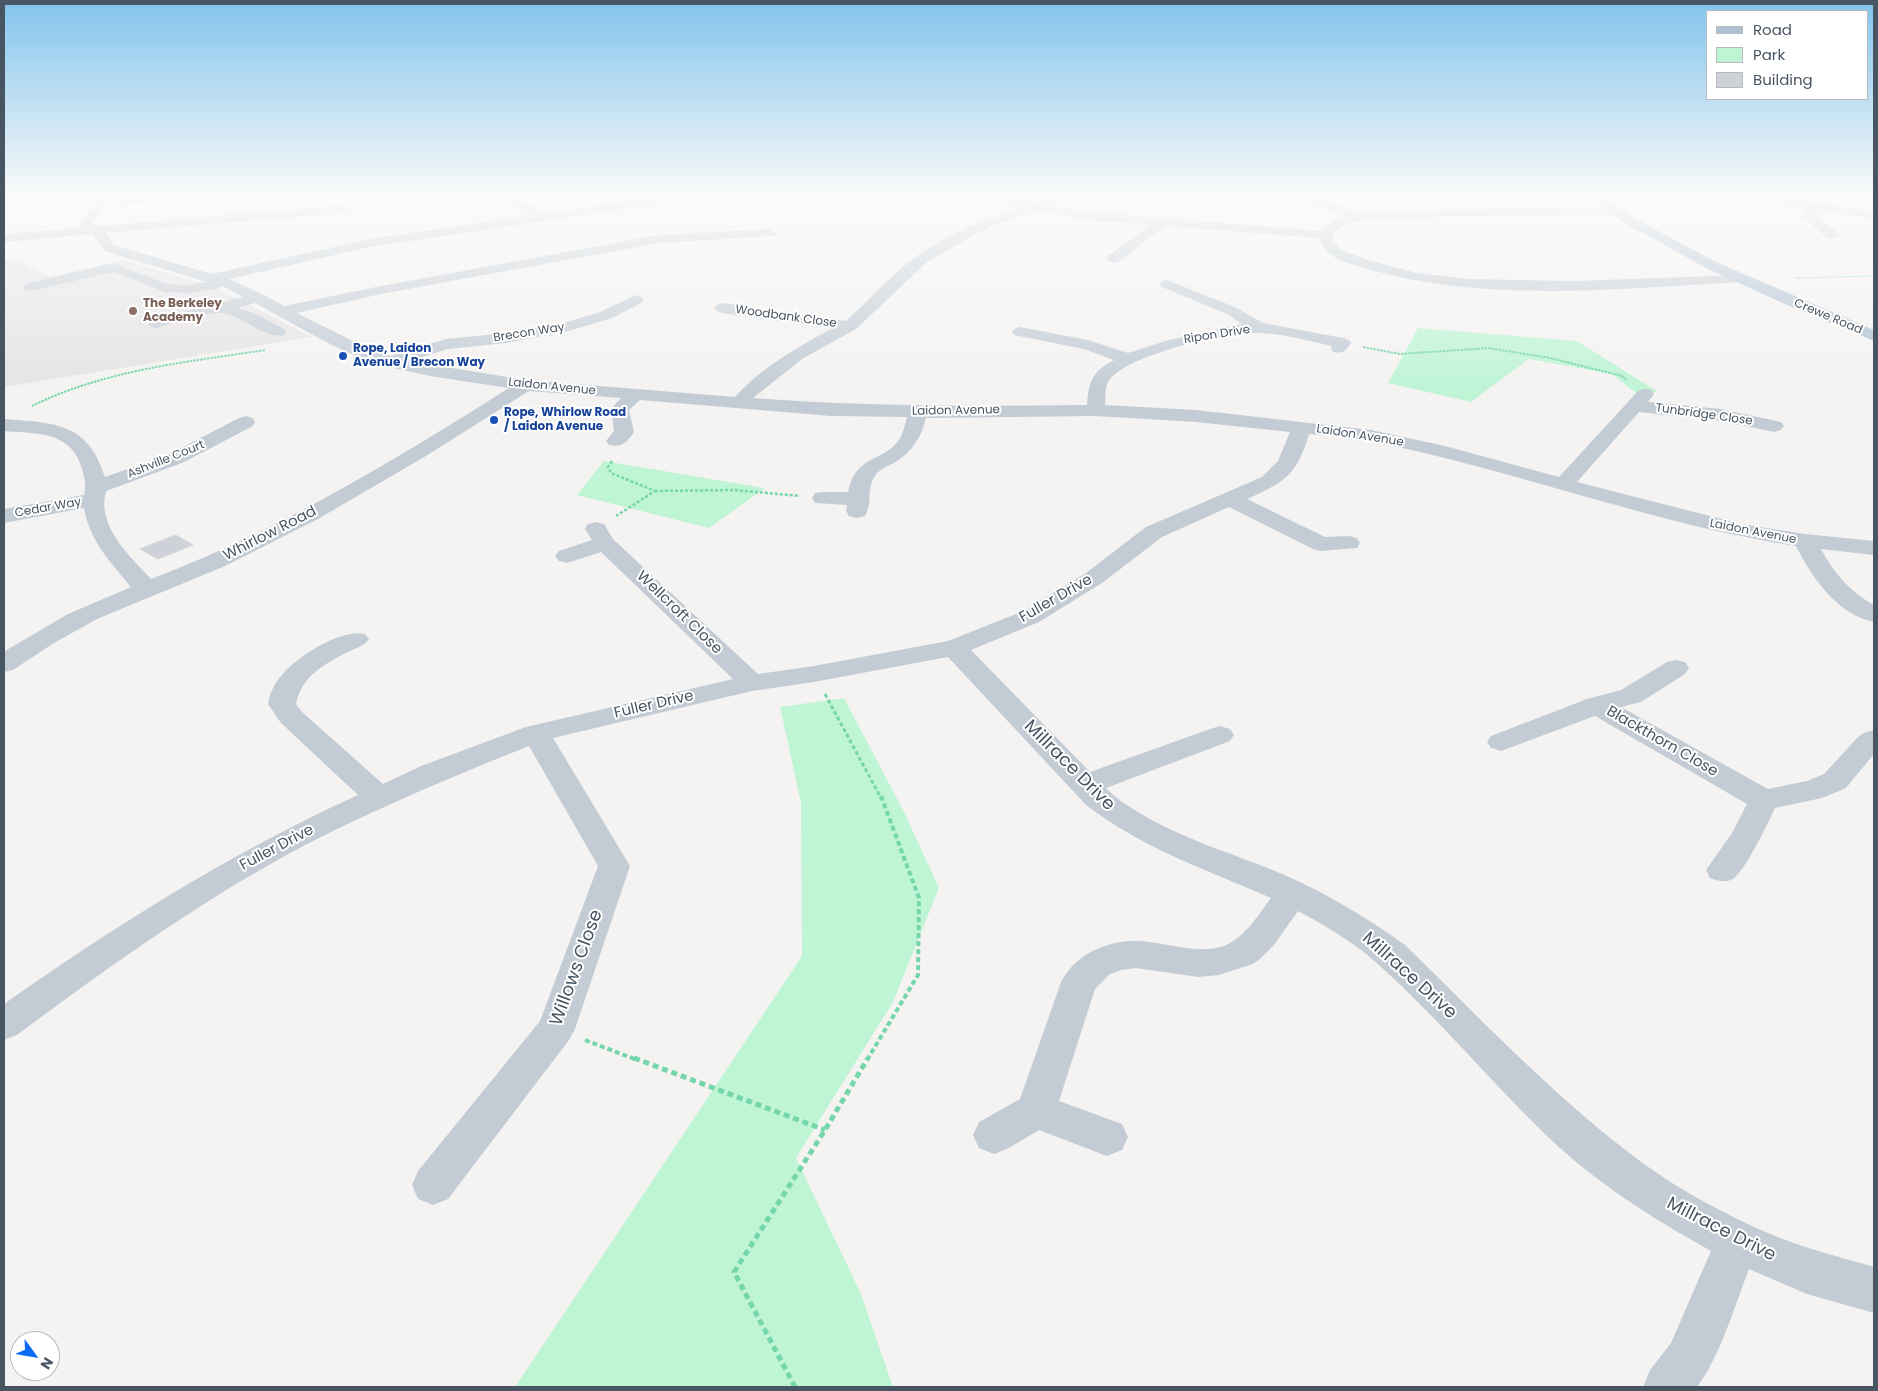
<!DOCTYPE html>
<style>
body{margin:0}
#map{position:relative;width:1878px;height:1391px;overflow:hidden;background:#f5f3f2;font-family:Poppins,sans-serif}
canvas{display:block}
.frame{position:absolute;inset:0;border:5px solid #485562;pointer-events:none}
.legend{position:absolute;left:1706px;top:10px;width:162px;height:90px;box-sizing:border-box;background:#fff;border:1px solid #b6bbc0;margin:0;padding:6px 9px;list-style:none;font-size:15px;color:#485562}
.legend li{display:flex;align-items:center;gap:10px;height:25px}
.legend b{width:25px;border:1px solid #b6bbc0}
.north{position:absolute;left:10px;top:1331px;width:50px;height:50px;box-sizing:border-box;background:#fff;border:1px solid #b6bbc0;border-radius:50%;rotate:122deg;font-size:14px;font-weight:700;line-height:20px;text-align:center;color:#485562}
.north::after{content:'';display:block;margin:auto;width:18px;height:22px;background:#0b6af6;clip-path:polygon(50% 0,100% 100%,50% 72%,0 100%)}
</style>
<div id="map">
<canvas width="1878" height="1391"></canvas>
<div class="frame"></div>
<ul class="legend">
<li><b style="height:6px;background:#b0c1d3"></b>Road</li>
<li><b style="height:14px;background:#bff4d5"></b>Park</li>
<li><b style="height:14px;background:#ced1d8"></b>Building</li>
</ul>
<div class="north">N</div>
</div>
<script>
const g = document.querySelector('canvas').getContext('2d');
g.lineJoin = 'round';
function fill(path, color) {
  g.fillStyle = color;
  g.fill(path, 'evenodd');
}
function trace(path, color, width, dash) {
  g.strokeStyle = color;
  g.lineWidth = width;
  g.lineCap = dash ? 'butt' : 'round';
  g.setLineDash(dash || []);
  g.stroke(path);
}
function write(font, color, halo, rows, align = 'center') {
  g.font = font + ' Poppins,sans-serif';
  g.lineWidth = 4;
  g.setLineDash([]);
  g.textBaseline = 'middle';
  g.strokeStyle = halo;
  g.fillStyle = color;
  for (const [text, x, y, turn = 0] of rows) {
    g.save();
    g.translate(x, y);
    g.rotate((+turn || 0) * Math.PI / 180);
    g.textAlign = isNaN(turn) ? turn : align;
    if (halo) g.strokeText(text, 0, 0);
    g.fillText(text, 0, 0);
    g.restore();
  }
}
fill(new Path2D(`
 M4 260H16L50 277 124 260 212 286 312 337 4 387Z`), '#e6e3e4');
fill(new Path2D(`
 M1418 328 1577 341 1658 392 1636 393 1612 374 1529 359 1471 402 1388 383Z
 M604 461 765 488 709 528 577 495Z
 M844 698 904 812 939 888 893 1002 796 1158 861 1294 893 1387H515L802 956 801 803 780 707Z`), '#bff4d5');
trace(new Path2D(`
 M120 203 171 198`), '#89dbf4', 4.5);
const building = new Path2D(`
 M176 535 193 545 158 559 140 549Z`);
fill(building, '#ced1d8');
trace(building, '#d6d8de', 1);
trace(new Path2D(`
 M1795 278 1874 276`), '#74d6a9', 1, [2, 1]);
trace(new Path2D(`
 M1363 347 1400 354 1488 348 1550 358 1622 376 1627 380
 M32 406C105 370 186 362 266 350`), '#74d6a9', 2, [2.5, 1]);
trace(new Path2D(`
 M612 461 608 467 611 473 655 491 616 516
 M655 491 734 490 800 496`), '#74d6a9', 2.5, [3, 2]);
trace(new Path2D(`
 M825 694 881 798`), '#74d6a9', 3, [4, 2.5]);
trace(new Path2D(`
 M585 1040 637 1060
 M867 1060 918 975 919 898 881 796`), '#74d6a9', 4, [5, 3]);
trace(new Path2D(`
 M634 1058 825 1130
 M795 1387 734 1272 825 1130 868 1058`), '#74d6a9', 5, [6, 4]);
fill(new Path2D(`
 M100 196H113L92 223 99 226 345 205 351 209 345 213 106 233 114 245 212 274 370 239 533 215 494 196H511L548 213 661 196H692L686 200 370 247 229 279 264 295 284 306 381 286 659 235 770 229 777 233 775 236 659 243 381 294 297 313 367 348 390 356 446 339 506 333 560 324 600 312 636 295 641 297 644 300 641 303 612 318 568 331 506 343 448 349 409 361 526 380 735 397C762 367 798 347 833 328L722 313 717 311 714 308 717 305 722 303 846 321C869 300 892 274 917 256 949 233 987 219 1024 207L970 200 964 196H1008L1037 202 1049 196H1064L1050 205 1087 212 1322 231 1334 220 1345 216 1295 199 1293 196H1311L1360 213 1377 210 1616 207 1622 211 1620 214 1377 218C1361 220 1338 221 1332 239L1341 250 1371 261 1417 273 1468 279 1572 281 1744 275 1746 278 1744 281 1739 282C1619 289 1484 303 1368 269 1349 264 1326 259 1319 238L1165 226 1118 262 1113 263 1106 259 1108 256 1150 225 1087 220 1039 210 997 224 974 235 927 262 856 329 802 359 753 398C865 407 974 406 1087 405 1089 380 1092 372 1114 360L1084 349 1014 335 1012 332 1014 329 1020 327 1088 340 1128 353 1169 340 1242 324 1227 314 1162 287 1160 284 1162 281 1167 280 1237 308 1263 323 1343 338 1349 340 1351 343C1346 351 1343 354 1333 352L1331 348 1332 346C1309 341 1285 334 1261 333 1228 331 1130 354 1110 379 1104 386 1106 397 1105 405L1196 410 1371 430 1445 446 1559 477 1639 390 1645 389 1651 390 1654 394 1648 402 1721 409 1781 422 1784 426 1781 430 1774 432 1721 421 1639 412 1577 482 1741 524 1805 534 1874 541V555L1821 549C1833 572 1851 593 1874 605V622C1838 615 1812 578 1796 546 1652 524 1516 470 1373 442 1352 438 1330 436 1309 434 1297 475 1285 482 1247 499L1325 537 1349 536 1357 538 1360 543 1357 548 1321 551 1313 549 1229 507 1162 537 1102 583 1039 622 971 650 1090 772 1210 729 1220 726 1230 729 1234 735 1230 741 1106 788C1116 799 1130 807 1143 815 1194 845 1251 858 1304 884 1339 901 1373 922 1405 945 1482 1020 1557 1100 1644 1164 1677 1188 1716 1209 1752 1226 1792 1245 1833 1255 1874 1267V1313L1807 1294 1749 1269C1735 1305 1720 1357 1697 1387H1643L1650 1370 1671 1343 1711 1251C1652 1218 1596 1183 1547 1136 1490 1081 1439 1019 1380 966 1357 944 1326 926 1298 911L1274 945 1260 959 1253 964 1231 971 1219 975 1198 977 1136 968 1121 970 1110 974 1095 989 1059 1101 1122 1124 1128 1137 1122 1150 1107 1156 1039 1130 1009 1148 994 1154 979 1148 973 1135 979 1122 1020 1099 1061 982C1069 967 1081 956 1097 949 1110 944 1124 940 1138 941 1166 942 1199 956 1226 945 1245 937 1259 914 1271 898 1207 870 1142 848 1086 805L948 657 814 682 752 691 553 738 630 866 575 1029 569 1040 448 1199 433 1205 418 1199 412 1185 418 1171 540 1021 598 866 529 746C459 774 389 803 321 837 214 891 114 963 17 1035L4 1040V1004C116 925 233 852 358 795L281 723 268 704C270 693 274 684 281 676 296 657 341 628 365 634L369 639C364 646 357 648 350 651 326 663 301 676 296 704L301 711 383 784 421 766 526 727 733 679 601 552 567 563 559 561 555 556 559 551 592 540 585 529 588 524 596 522 604 524 613 539 758 674 814 666 948 641 1021 612 1086 573 1146 527 1262 477 1278 461 1290 432 1196 422 1095 416 926 418C921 438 912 452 894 463 887 466 879 470 875 476 866 488 873 504 865 516L857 518 849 516 846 511 847 505 815 503 812 498 815 493 823 492H848C856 454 882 463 899 440 903 433 905 425 907 417L831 416 640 400 629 410 634 432C627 442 622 448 609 445L606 441 614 431 611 409 621 398 529 391 426 456 318 519 225 566 97 619 54 643 13 670 4 672 5 651 68 614 131 587C111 563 89 540 84 508L4 523V509L84 495C87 485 84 478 82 469 71 430 36 434 4 431V419C54 423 88 422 105 477L168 455 239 418 246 416 253 418 255 422 253 426 182 463 106 491C96 526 130 556 151 579 278 531 395 460 509 388 458 380 405 375 357 356 324 343 287 320 255 303L237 308 254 313 284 329 286 332 284 335C264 340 240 312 218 313 202 313 172 324 156 328L150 326 148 323 150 320 243 297 222 286 216 289 187 293 165 292 114 272 30 291 25 290 23 287 25 284 113 263 167 284 187 285 207 282 104 251 93 234 4 242V234L80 228 79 225Z
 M1788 198 1874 211V219L1816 210 1815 213 1839 235 1832 239 1827 238 1804 217 1802 214 1804 208 1784 205 1782 202Z
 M1676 660 1685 662 1689 668 1685 674 1641 702 1621 707 1768 789 1807 781 1824 774 1858 737 1864 733 1874 730V754L1846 788 1822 798 1775 808C1768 823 1745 871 1733 879 1725 883 1718 881 1710 878L1706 870 1732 833 1747 804 1595 716 1501 751 1491 748 1487 742 1491 736 1587 699 1621 690 1667 662Z`), '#c3ccd5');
fill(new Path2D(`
 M1594 196H1607L1632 217 1716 262 1874 330V341L1787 305 1706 268 1623 222 1608 211Z`), '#b0c1d3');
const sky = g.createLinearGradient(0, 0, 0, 391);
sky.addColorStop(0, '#82c4ed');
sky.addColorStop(0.5, '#fafaf9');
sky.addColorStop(1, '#fafaf900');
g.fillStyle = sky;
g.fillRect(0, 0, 1878, 391);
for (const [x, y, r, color] of [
 [133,311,5,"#8d6e63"],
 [343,356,5,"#1a4fb4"],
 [494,420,5,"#1a4fb4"]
]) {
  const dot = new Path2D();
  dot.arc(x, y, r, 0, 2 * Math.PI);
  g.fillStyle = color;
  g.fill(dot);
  trace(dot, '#fff', 2);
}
write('bold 12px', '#785e54', '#fff', [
 ["The Berkeley",143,304],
 ["Academy",143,318]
], 'left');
write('12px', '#485562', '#fff', [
 ["Woodbank Close",786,317,8],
 ["Crewe Road",1828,317,23],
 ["Brecon Way",529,333,-9],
 ["Ripon Drive",1217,335,-9],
 ["Laidon Avenue",552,387,6],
 ["Laidon Avenue",956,411,-1],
 ["Tunbridge Close",1704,415,8],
 ["Laidon Avenue",1360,436,9],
 ["Ashville Court",166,460,-22],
 ["Cedar Way",48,508,-10],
 ["Laidon Avenue",1753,532,11]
]);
write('bold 12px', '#164399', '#fff', [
 ["Rope, Laidon",353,349],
 ["Avenue / Brecon Way",353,363],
 ["Rope, Whirlow Road",504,413],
 ["/ Laidon Avenue",504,427]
], 'left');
write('15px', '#485562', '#fff', [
 ["Whirlow Road",270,534,-27],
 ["Fuller Drive",1056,599,-30],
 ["Wellcroft Close",679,613,44],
 ["Fuller Drive",654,705,-13],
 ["Blackthorn Close",1662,742,30],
 ["Fuller Drive",277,848,-28]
]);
write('18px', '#485562', '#fff', [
 ["Millrace Drive",1069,766,45],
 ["Willows Close",577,968,-70],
 ["Millrace Drive",1409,976,42],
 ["Millrace Drive",1721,1230,27]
]);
</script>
